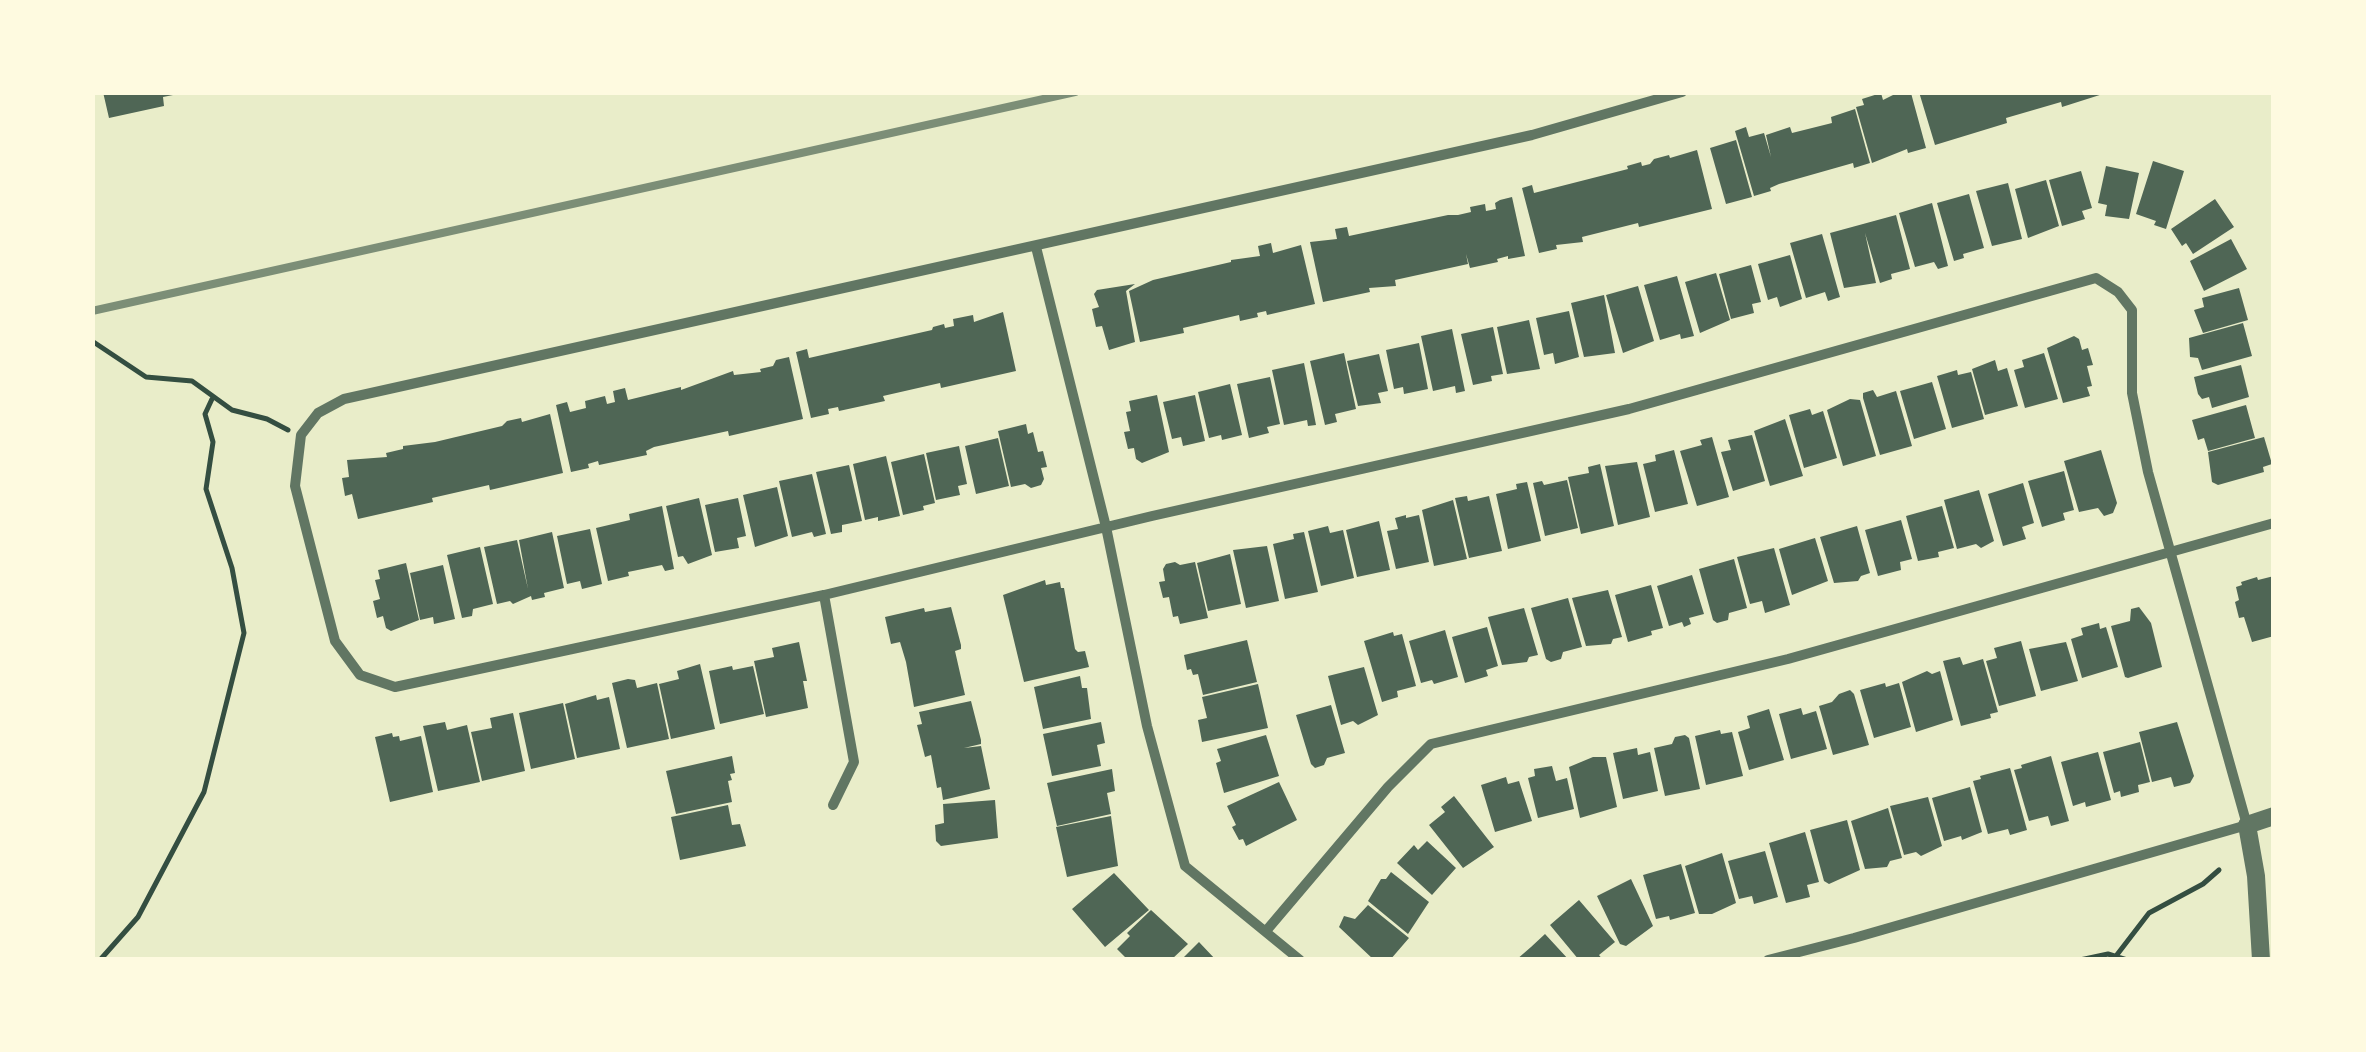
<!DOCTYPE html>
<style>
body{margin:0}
#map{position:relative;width:2366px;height:1052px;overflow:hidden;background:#e9edc9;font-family:Quicksand,sans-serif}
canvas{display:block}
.frame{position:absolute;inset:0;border:95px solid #fefae0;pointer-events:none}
</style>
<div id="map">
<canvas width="2366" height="1052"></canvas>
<div class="frame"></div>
</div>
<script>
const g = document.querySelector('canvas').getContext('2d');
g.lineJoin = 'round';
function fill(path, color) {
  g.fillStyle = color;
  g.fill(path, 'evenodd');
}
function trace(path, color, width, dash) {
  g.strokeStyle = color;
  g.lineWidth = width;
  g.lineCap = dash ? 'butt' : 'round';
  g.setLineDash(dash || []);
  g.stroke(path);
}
fill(new Path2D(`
 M103 92H178V94L163 97 164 106 109 118Z
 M1899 92 1911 93 1926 148 1908 153 1907 149 1872 163 1856 107 1864 105 1862 99 1881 93 1883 100Z
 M1919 92H2106V93L2062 107 2061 102 2006 118 2007 123 1935 145Z
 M1855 109 1870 163 1854 168 1853 163 1779 184 1770 188 1771 191 1754 196 1735 131 1746 127 1749 137 1764 133 1771 157 1766 135 1790 127 1792 133 1832 123 1831 117Z
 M1736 140 1752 197 1726 204 1710 148Z
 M1697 150 1712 209 1639 227 1638 223 1582 237 1583 242 1556 245 1557 249 1539 253 1522 188 1532 185 1534 193 1628 169 1627 166 1641 162 1642 166 1650 164 1654 159 1669 155 1670 158Z
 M2153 161 2184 171 2166 229 2154 225 2156 221 2136 214Z
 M2106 166 2139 173 2129 219 2105 216 2107 205 2098 203Z
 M2081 171 2092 208 2082 211 2085 219 2062 226 2049 180Z
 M2046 180 2059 226 2028 238 2015 189Z
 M2008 183 2022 239 1992 246 1976 191Z
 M1969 194 1984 248 1963 254 1964 258 1954 261 1937 203Z
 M1512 197 1525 256 1508 259V256L1497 259 1498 262 1470 268 1466 254 1468 264 1395 280 1396 286 1369 288 1370 292 1323 302 1310 242 1337 239 1335 229 1347 227 1349 236 1448 215H1458L1471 212 1470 207 1485 204 1486 211 1496 209 1495 203 1500 200Z
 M2215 199 2234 227 2193 254 2186 243 2182 246 2171 229Z
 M1932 203 1948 266 1938 269 1934 262 1915 267 1899 213Z
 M1896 215 1910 269 1891 274 1892 279 1880 283 1865 233 1876 283 1844 288 1830 233Z
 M1822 234 1840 297 1828 301 1825 292 1806 298 1790 243Z
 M2231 239 2247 269 2204 291 2190 261Z
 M1271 243 1273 253 1301 245 1315 304 1267 315 1266 311 1257 313 1258 317 1240 321 1239 315 1183 328 1184 333 1140 342 1129 291 1153 280 1231 262V260L1260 256 1258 246Z
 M1790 255 1802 299 1780 307 1777 297 1768 300 1758 264Z
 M1751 265 1761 302 1752 304 1754 313 1731 319 1719 274Z
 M1716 273 1730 320 1700 333 1685 282Z
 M1677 276 1694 336 1681 339 1680 334 1660 340 1644 285Z
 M1135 284 1126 291 1135 342 1109 350 1102 326 1096 327 1092 309 1099 307 1094 294 1097 290Z
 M1638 286 1654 341 1623 353 1606 295Z
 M2239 288 2248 320 2203 333 2194 310 2204 307 2202 298Z
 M1604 295 1615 353 1584 357 1571 303Z
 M1569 311 1579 357 1555 364 1553 353 1544 355 1536 318Z
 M1003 312 1016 371 941 388 940 383 883 396 885 401 839 411 838 407 828 409 829 414 811 418 796 352 807 349 809 358 932 330 933 327 944 324 945 328 954 326 953 319 973 315 974 322Z
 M1529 320 1540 369 1507 374 1497 327Z
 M2243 323 2252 356 2202 370 2198 358 2190 357 2189 338Z
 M1493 327 1503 374 1491 376 1492 381 1473 385 1461 334Z
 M1452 329 1465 391 1456 393 1455 386 1433 391 1421 336Z
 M2074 336 2079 339 2082 350 2088 348 2093 365 2087 366 2092 386 2087 387 2090 396 2063 403 2047 348Z
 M1419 343 1428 389 1404 394 1403 387 1394 389 1386 350Z
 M1344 353 1356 409 1335 414 1337 422 1325 425 1310 361Z
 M2044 353 2058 399 2025 408 2014 370 2024 367 2022 360Z
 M1379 354 1388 391 1378 393 1381 403 1358 406 1347 361Z
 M789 357 803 419 729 436 728 431 654 447 646 451 647 455 599 465 598 461 588 464 589 468 571 472 556 405 567 402 570 412 586 408 585 401 605 396 607 404 615 402 613 391 625 388 628 400 681 387V390L733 371 734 375 761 372 760 369 773 366 776 360Z
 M1995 360 1998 371 2007 368 2018 406 1985 415 1972 369Z
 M1304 363 1316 425 1308 426 1307 420 1284 425 1272 370Z
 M2241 365 2249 397 2212 408 2209 397 2202 399 2198 394 2194 377Z
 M1957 370 1958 375 1971 372 1984 419 1952 428 1937 376Z
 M1270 377 1280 424 1267 427 1269 433 1249 438 1237 384Z
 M1932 382 1946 429 1914 439 1900 391Z
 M1230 384 1242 435 1222 440 1221 435 1209 438 1198 392Z
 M1873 390 1877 397 1896 391 1912 446 1880 455 1863 398V393Z
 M1157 395 1169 452 1142 463 1136 459 1134 448 1128 449 1124 432 1130 431 1126 412 1131 411 1129 401Z
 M1195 395 1205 441 1183 446 1181 437 1172 439 1163 402Z
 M1850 399 1860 400 1876 456 1843 466 1827 410Z
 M2246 405 2255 438 2208 451 2204 438 2198 440 2192 420Z
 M1810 409 1812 415 1823 411 1837 458 1804 468 1789 415Z
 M550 414 563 473 490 490 489 485 432 498 433 502 358 519 352 494 345 496 342 478 349 477 347 460 387 457 386 453 403 449V446L435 442 502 426 507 421 521 418 522 422Z
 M1785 419 1803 476 1770 486 1754 431Z
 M1026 424 1028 434 1033 432 1038 452 1043 451 1047 467 1041 468 1044 479 1041 485 1031 488 1025 484 1011 487 998 431Z
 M1752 435 1765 481 1733 491 1721 452 1731 450 1728 440Z
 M1712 437 1729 497 1697 506 1680 451 1702 445 1700 440Z
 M2264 437 2272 464 2263 467 2264 472 2218 485 2212 482 2208 452Z
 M998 438 1009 486 976 494 965 446Z
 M959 446 967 484 958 486 960 495 936 500 926 453Z
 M1674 450 1688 504 1655 512 1643 464 1656 461 1655 455Z
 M2101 450 2117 503 2113 513 2104 516 2098 508 2079 512 2064 461Z
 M924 454 935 503 923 506 924 510 903 515 891 462Z
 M886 456 900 516 878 521V517L865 520 853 464Z
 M1637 462 1650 517 1618 525 1605 466Z
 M1600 464 1614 526 1581 534 1568 477 1589 473 1588 467Z
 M849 465 862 521 842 525V532L831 534 816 472Z
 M2064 471 2074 510 2063 513 2065 520 2042 527 2028 481Z
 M812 474 826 534 814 537 812 532 792 537 779 481Z
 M1567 480 1578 528 1545 536 1533 483 1542 481 1544 485Z
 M1527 482 1541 541 1508 549 1496 494 1517 489 1516 484Z
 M2023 483 2034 523 2022 527 2026 539 2003 546 1988 494Z
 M777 487 788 536 755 547 743 495Z
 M1979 490 1994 541 1981 548 1976 544 1957 549 1944 500Z
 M1467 496 1468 501 1489 496 1502 551 1469 558 1455 498Z
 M699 498 712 555 688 564 683 556 678 557 666 506Z
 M738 498 746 536 737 538 739 548 715 552 705 505Z
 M1453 500 1467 559 1434 566 1422 510Z
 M662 506 674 569 665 571 662 565 628 572 629 576 608 581 596 528 630 520 629 514Z
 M1942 506 1954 548 1938 552 1939 557 1918 561 1906 516Z
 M1406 515V518L1419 515 1429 562 1396 569 1387 531 1398 529 1395 518Z
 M1901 520 1912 559 1900 562 1901 570 1878 576 1865 530Z
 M1379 521 1390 570 1357 577 1346 530Z
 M1328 526 1330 533 1343 530 1354 578 1321 586 1308 531Z
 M1857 526 1870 573 1861 576 1858 581 1834 583 1820 537Z
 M590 529 602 584 582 589 580 581 567 584 557 536Z
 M552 532 564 588 544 593 545 597 532 600 531 596 513 604 510 601 497 604 484 547 517 540 528 589 519 540Z
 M1304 532 1318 592 1285 599 1273 544 1294 539 1293 534Z
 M1815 538 1828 581 1792 595 1779 549Z
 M1267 546 1279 601 1246 608 1233 550Z
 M480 547 493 604 473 609 472 616 462 618 447 555Z
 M1774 548 1790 605 1765 613 1762 601 1750 604 1737 557Z
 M1230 554 1241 604 1208 611 1197 563Z
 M1734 559 1747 608 1729 613 1728 620 1717 623 1713 620 1699 569Z
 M1175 562 1180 565 1195 562 1208 618 1180 624 1178 616 1173 617 1169 597 1163 598 1159 582 1165 581 1163 569 1166 564Z
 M406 563 419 620 391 631 386 628 383 616 377 618 373 601 380 599 375 580 380 579 378 570Z
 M443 565 455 619 434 624 433 617 420 620 410 573Z
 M1692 575 1704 614 1689 618 1691 624 1684 627 1682 622 1669 626 1657 586Z
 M2274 576V636L2252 642 2244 617 2239 618 2235 602 2239 600 2236 587 2242 585 2241 582 2257 577 2258 580Z
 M1045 580 1046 585 1060 582 1061 588H1064L1075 649 1078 652 1085 651 1089 667 1024 682 1003 595Z
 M1651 585 1663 628 1651 631 1652 635 1628 642 1615 595Z
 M1608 590 1622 637 1613 639 1611 644 1586 646 1572 598Z
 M1568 598 1582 647 1563 652 1561 659 1551 662 1546 659 1531 608Z
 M951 607 961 645V649L955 651 965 695 914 707 906 662 900 642 891 644 885 617 924 608 925 612Z
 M2139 607 2151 623 2162 667 2128 678 2125 677 2111 626 2130 621 2131 609Z
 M1524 608 1538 655 1529 657 1527 662 1502 665 1488 617Z
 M2099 623 2100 629 2106 627 2118 667 2082 678 2071 639 2083 635 2081 628Z
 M1487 627 1498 666 1486 670 1488 676 1465 683 1452 637Z
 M1445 630 1458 677 1434 684 1432 680 1421 683 1409 641Z
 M1393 632 1394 636 1402 634 1416 686 1397 691 1398 697 1382 702 1364 641Z
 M1247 640 1257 682 1203 695 1198 674 1193 675 1191 669 1187 670 1184 655Z
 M2021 641 2036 696 1999 706 1986 661 1997 658 1994 648Z
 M799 642 807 681H803L808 708 766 717 754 661 774 657 772 648Z
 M2066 642 2078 681 2041 691 2029 649Z
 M1960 657 1963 665 1983 659 1998 712 1990 714 1991 718 1961 726 1943 661Z
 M700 664 715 729 671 739 659 684 679 679 677 671Z
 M732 666 733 670 753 666 764 714 720 724 709 671Z
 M1364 667 1378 715 1358 725 1353 721 1341 725 1328 676Z
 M1927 671 1932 674 1940 671 1953 720 1916 732 1902 682Z
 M1080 676 1082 688H1087L1091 719 1043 729 1034 687Z
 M628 679 635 680 637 688 657 683 669 739 627 748 612 683Z
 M1885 683 1886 687 1899 683 1911 727 1874 738 1860 690Z
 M1258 684 1268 728 1202 742 1198 720 1207 718 1202 697Z
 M1850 690 1854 694 1869 745 1833 755 1819 706 1832 702 1839 694Z
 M596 695 597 700 609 697 620 749 577 758 565 704Z
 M971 701 981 740V744L964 748 981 746 990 789 943 800 941 787 937 788 931 755 925 757 917 725 922 724 919 712Z
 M563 703 575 759 531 769 519 713Z
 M1331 705 1345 753 1327 758 1324 765 1315 768 1311 764 1296 715Z
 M1801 708 1803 715 1816 711 1827 749 1791 759 1779 714Z
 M1769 709 1784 760 1749 770 1738 732 1750 728 1747 716Z
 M513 713 525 771 482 781 471 732 492 728 490 718Z
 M445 722 447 730 467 725 480 782 438 791 423 726Z
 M1101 722 1105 743 1097 745 1101 766 1052 776 1043 734Z
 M2177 722 2194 776 2190 783 2174 787 2171 777 2152 782 2139 732Z
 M1720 730 1721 734 1732 732 1743 776 1706 785 1695 736Z
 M392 733 393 737 399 736 400 741 421 736 433 792 390 802 375 737Z
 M1266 735 1279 776 1224 793 1216 763 1221 761 1217 749Z
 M1685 735 1689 738 1700 789 1665 796 1654 748 1672 744 1675 737Z
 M2140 742 2150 782 2138 785 2139 792 2121 797 2120 791 2114 793 2103 752Z
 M1637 748 1638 755 1650 752 1658 791 1623 799 1613 753Z
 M2098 752 2111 800 2086 807 2085 802 2073 806 2061 762Z
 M732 756 735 773 730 774 732 780 728 781 732 802 676 814 666 771Z
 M2051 756 2069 821 2051 826 2048 816 2029 821 2014 770 2022 768 2021 765Z
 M1593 757H1606L1617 807 1580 818 1569 767Z
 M1552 766 1556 781 1567 778 1574 809 1538 818 1528 778 1535 776 1534 769Z
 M2010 768 2027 830 2010 835 2008 829 1988 834 1973 781 1981 779 1980 776Z
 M1112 769 1115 791 1107 793 1111 814 1057 826 1047 783Z
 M1506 777 1508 784 1519 781 1532 821 1495 832 1481 785Z
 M1279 782 1297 820 1246 846 1243 839 1239 840 1232 827 1236 825 1227 806Z
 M1970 787 1982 832 1962 840 1961 836 1944 841 1932 798Z
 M1454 796 1494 847 1463 868 1429 825 1445 812 1441 807Z
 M1928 797 1942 846 1921 856 1916 852 1904 855 1890 806Z
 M995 800 998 838 941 846 936 841 935 825 944 823 943 804Z
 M728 805 732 825 740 824 746 846 680 860 671 817Z
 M1888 808 1902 858 1890 861 1887 867 1865 869 1851 821Z
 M1111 816 1118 866 1067 877 1056 827Z
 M1847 820 1860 870 1829 884 1824 881 1810 830Z
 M1805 832 1819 882 1807 885 1810 897 1786 903 1769 843Z
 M1427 841 1456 868 1432 895 1397 863 1414 845 1418 850Z
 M1765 851 1778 897 1754 904 1752 896 1739 899 1728 861Z
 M1722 853 1736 903 1712 914H1699L1685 866Z
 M1681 864 1695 913 1670 920 1669 916 1656 919 1643 875Z
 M1391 872 1429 902 1408 934 1368 901 1381 879H1386Z
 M1114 873 1149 910 1105 947 1072 909Z
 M1631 879 1653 926 1626 946 1620 944 1597 896Z
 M1579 900 1615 942 1599 955 1603 960H1579L1550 925Z
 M1368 905 1409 938 1390 960H1374L1339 927 1344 916 1355 919Z
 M1151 910 1188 944 1171 960H1128L1117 949 1130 936 1127 933Z
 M1545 934 1569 960H1516L1531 947Z
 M1199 942 1216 960H1181Z`), '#4f6655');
trace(new Path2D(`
 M92 341 146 377 192 381 232 410 267 419 288 430
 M2116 956 2149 913 2203 884 2219 870
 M100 960 138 917 204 792 244 633 232 568 206 489 213 442 205 414 212 399
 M2080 960 2108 954 2127 960`), '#344e41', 5);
trace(new Path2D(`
 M1682 92 1532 135 344 399 318 413 301 435 295 486 335 641 360 675 395 687 824 595 1152 516 1629 409 2096 278 2118 292 2132 310V393L2148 472 2247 825 1854 938 1768 960
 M1036 247 1106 527 1147 726 1185 866 1300 960
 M824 595 854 762 833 805
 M1266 931 1388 787 1431 744 1788 659 2274 523`), '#617663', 10);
trace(new Path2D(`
 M2261 960 2256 876 2247 825 2274 816`), '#617663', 18);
trace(new Path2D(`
 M92 311 1075 92`), '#7c8e77', 8);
</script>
